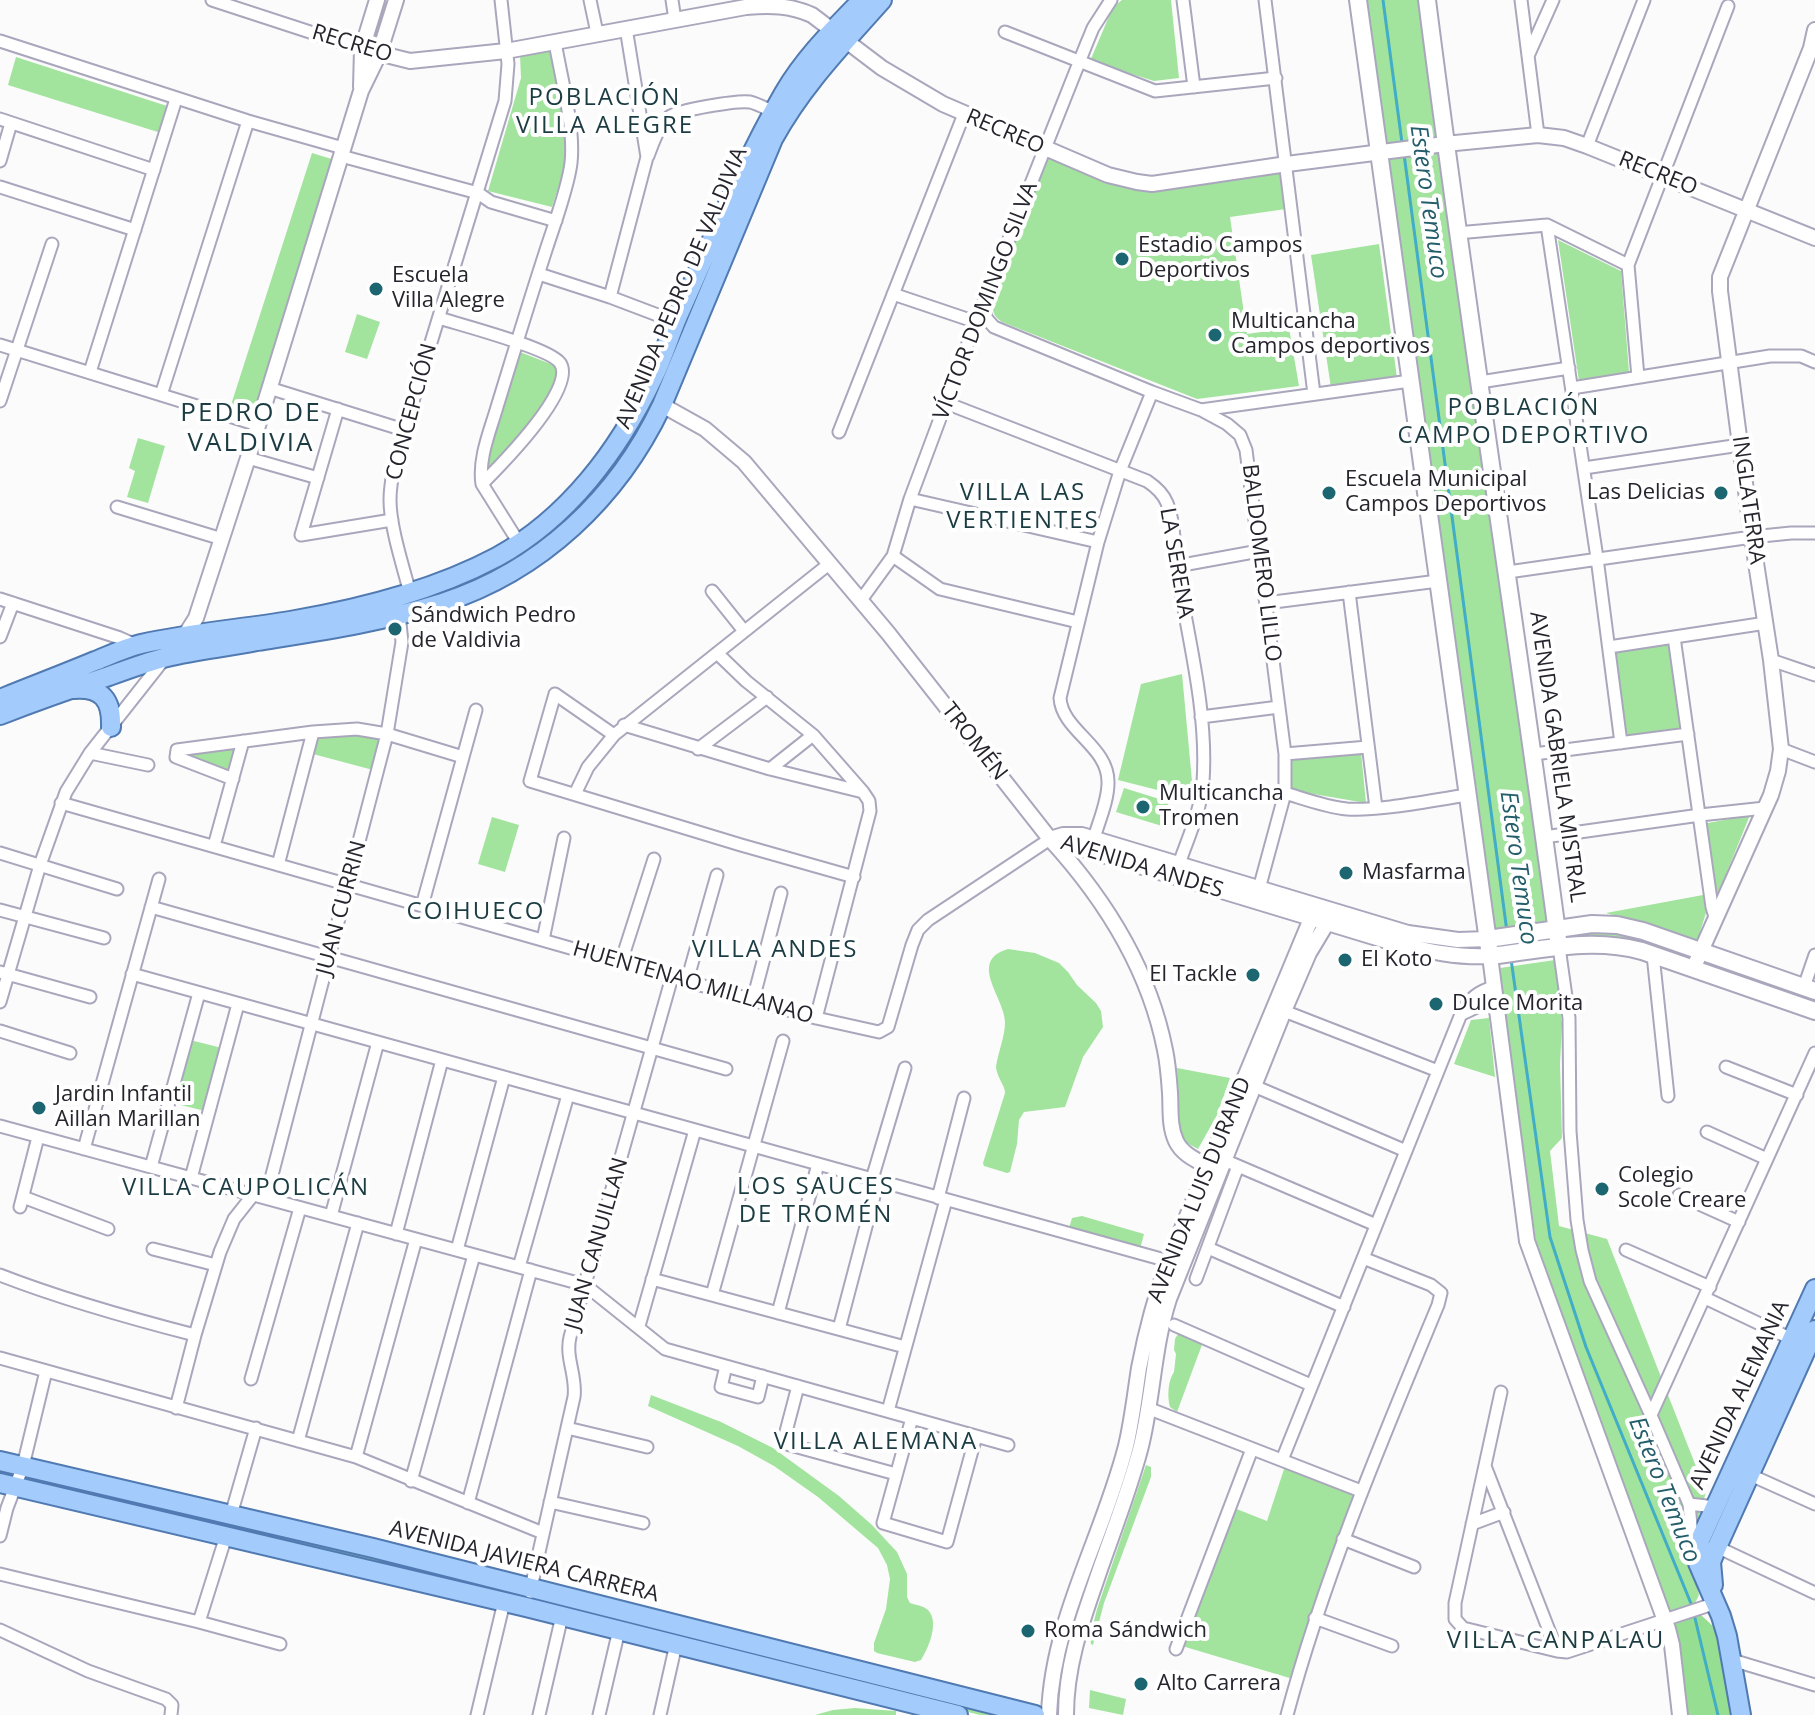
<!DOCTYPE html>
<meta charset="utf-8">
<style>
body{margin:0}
canvas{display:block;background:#fbfbfb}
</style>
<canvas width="1815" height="1715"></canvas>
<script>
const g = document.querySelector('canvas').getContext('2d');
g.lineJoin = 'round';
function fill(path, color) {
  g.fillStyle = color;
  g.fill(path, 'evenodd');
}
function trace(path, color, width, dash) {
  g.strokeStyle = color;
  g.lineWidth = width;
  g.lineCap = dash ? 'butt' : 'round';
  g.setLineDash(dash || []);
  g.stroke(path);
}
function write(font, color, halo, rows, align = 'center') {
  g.font = font + ' "Open Sans",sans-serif';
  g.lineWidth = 8;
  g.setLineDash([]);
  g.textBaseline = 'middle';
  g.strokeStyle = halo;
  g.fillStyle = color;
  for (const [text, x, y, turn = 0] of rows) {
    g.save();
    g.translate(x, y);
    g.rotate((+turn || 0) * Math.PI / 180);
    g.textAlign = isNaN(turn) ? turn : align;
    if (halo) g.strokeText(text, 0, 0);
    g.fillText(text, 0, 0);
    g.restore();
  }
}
fill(new Path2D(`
 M1122 0H1171L1179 78 1154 81 1090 61 1113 7Z
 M1365 0H1423L1549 923 1495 930Z
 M555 50 570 150 552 207 488 191 521 78 520 55Z
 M16 57 170 107 161 133 8 85Z
 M312 153 335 160 254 420 229 411Z
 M1046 157 1118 186 1154 189 1280 171 1286 209 1230 217 1247 334 1289 328 1299 386 1197 399 1002 322C993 316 992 311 993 301Z
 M1558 240 1621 271 1629 372 1579 381Z
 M1379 244 1397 378 1331 388 1311 255Z
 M357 314 380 322 367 359 345 352Z
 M520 352 556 366 559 373 542 408 491 472H486L484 470Z
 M138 438 165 446 148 503 127 497 135 471 129 468Z
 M1674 637 1688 734 1621 743 1609 647Z
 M1182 674 1192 781 1185 797 1118 780 1141 684Z
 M356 733 382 737 373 770 313 754 318 736Z
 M238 747 231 773 181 754Z
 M1361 752 1366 803 1290 790 1287 757Z
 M1124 788 1169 802 1162 826 1116 812Z
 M1750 815 1714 904 1703 824Z
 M492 817 519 825 505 872 478 864Z
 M1703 895 1706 913 1697 941 1606 913Z
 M1597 929 1635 935 1689 954 1687 961 1577 940 1576 931Z
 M1008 949 1035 953 1059 963 1068 972 1077 985 1096 1003 1101 1011 1103 1027 1083 1057 1065 1107 1024 1112 1019 1120 1017 1144 1010 1172 1007 1173 984 1166 983 1163 1005 1093C1005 1085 997 1078 996 1067 998 1052 1005 1037 1005 1022 1005 998 967 961 1008 949Z
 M1555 960 1562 1024 1560 1064 1562 1138 1550 1151 1559 1226 1607 1239 1706 1492 1689 1551 1699 1595 1695 1603 1666 1613 1537 1249 1522 1146 1500 968Z
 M1489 1018 1495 1077 1454 1064 1471 1020Z
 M190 1040 222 1048 205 1111 173 1103Z
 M1177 1068 1230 1078 1217 1115 1198 1149 1183 1141 1180 1132Z
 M1082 1216 1144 1234 1140 1249 1069 1228 1072 1218Z
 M1179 1332 1203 1342 1177 1412 1170 1407C1167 1397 1168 1380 1174 1372L1176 1354 1174 1350 1175 1339Z
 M651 1395 721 1422 773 1448 839 1496 872 1525 897 1552 907 1574V1597L910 1603C916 1605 924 1606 928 1610 940 1622 928 1649 921 1660L915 1662 877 1653 874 1651V1643L886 1609 890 1579 887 1565 878 1548 818 1497 774 1466 738 1446 648 1406Z
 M1146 1465 1151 1467V1477L1104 1603 1093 1645 1091 1644 1090 1637 1097 1609Z
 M1285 1466 1356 1493 1302 1643 1293 1679 1182 1646 1234 1508 1267 1521Z
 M33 1474 524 1590 521 1600 31 1486Z
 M538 1597 1001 1715H980L538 1605Z
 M1090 1690 1126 1699 1123 1715 1089 1708Z
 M855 1708 896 1711V1715H815L833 1710Z`), '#a2e49d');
fill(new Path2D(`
 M1701 1615 1715 1628 1721 1642 1731 1715H1687L1675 1624Z`), '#96de91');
trace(new Path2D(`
 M1383 0 1402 143
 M1404 154 1507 932
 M1511 959 1550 1237 1586 1347 1692 1606
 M1694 1614 1718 1715`), '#41adc6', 3);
const minor = new Path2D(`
 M212 0 362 49
 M590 0 597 33
 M672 0 675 20
 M1183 0 1194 87
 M1265 0 1314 394
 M1521 0 1538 135
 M1005 32 1155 91 1276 78
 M0 41 248 121 343 148
 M1528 56 1553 0
 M0 119 154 170
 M1587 146 1644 0
 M341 156 478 193 491 202 556 221
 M648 156C653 143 658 127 669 117 678 110 738 100 750 102 758 104 767 109 774 112
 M0 161 11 123
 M0 187 135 230
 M1547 225 1597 558 1621 743
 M1457 233 1547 225 1628 265
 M539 274 610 297 676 322
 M893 294 976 322
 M610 297 647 157 626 28
 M984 303 986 318 994 327 1152 392 1201 410 1227 424 1240 435 1246 450 1285 754V793L1259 889
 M439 318C461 325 550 348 560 363 578 388 499 467 482 484
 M0 345 258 425
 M90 372 176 99
 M1638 377 1628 265 1728 6
 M1480 382 1569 368
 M269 388 404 430
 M1572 388 1770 356H1801L1815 362
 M161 395 248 121
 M0 401 52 244
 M946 403 1147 481C1156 487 1163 493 1167 503 1175 523 1174 549 1177 570 1188 638 1208 712 1203 782 1201 810 1188 838 1179 864
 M338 409 301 535 392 520
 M1201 410 1410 381
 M839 432 964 114
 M248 458 318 478
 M1584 468 1740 445
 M910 499 1098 542
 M117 507 222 539
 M519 543 482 484C478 459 490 431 497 407 513 355 529 302 546 250 554 225 568 188 571 163 575 127 561 78 555 42
 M893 556 940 589 1078 622
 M1177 566 1259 551
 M1508 572 1752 537 1791 533H1815
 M712 591 744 631
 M1349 592 1376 808
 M410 593C403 566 390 527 390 500 390 483 394 466 398 450L505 101 508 64 501 0
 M0 599 120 638 136 645
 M861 600 893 556 910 499 976 322 1086 45 1093 28 1111 0
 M1266 603 1438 581
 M0 637 13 603
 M1674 637 1712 907 1715 917
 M1609 647 1766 623
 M717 653 746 681 813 735 863 792 869 801 870 811 816 1018
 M1771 660 1815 675
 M1201 717 1279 707
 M624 725 770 769 863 792
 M614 735 555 694 530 781 741 845 854 877
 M698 749 767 697
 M1781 749 1815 762
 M90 753 148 765
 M1285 754 1368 747
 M1534 754 1688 734
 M770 769 813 735
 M233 779 176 757 177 750 313 732 357 729 387 734 463 757
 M1285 793C1305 799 1326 807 1347 809 1382 811 1432 800 1468 795
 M575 794 588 767 614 735 829 564
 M61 803 816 1018 879 1032 888 1027 912 945 918 930 928 920 1050 839
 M1544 837 1700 815 1765 808
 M1094 838C1099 821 1108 801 1108 783 1109 746 1062 731 1060 698L1098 542 1120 471 1152 392
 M214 846 243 741
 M0 853 117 889
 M278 865 313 732
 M422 906 476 710
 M151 907 726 1069
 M0 910 104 938
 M543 940 564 838
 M1559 947 1569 1018 1570 1131 1577 1220 1582 1250 1590 1281 1653 1420 1689 1504 1693 1547
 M1653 955 1668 1096
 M621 962 654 859
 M0 972 90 997
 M132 974 1172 1262
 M687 981 717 875
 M1804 987 1815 955
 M753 1000 781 893
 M0 1002 40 865 66 792 90 753 165 658
 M1284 1011 1438 1071
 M1462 1014 1483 1004 1496 1002
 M0 1031 70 1053
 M1726 1067 1797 1095
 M1254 1086 1406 1151
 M0 1126 585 1285 665 1349 1008 1445
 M1707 1132 1767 1159
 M84 1149 159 879
 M1224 1160 1376 1225
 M151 1167 199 993
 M191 1178 238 1004
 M872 1179 905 1068
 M1679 1195 1739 1222
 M23 1197 108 1229
 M266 1198 387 734 402 642 399 614
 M938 1198 964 1098
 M20 1207 38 1137
 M331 1216 378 1042
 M396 1234 442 1060
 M1208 1248 1344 1307
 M153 1249 216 1265
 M457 1250 504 1077
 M1626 1250 1710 1287
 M519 1267 568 1095
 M0 1275C64 1300 129 1318 195 1335
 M652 1279 905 1347
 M1196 1279 1238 1166
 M712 1295 783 1041
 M1705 1298 1796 1341
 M778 1313 818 1164
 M1174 1325 1311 1385
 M639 1326 695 1130
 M839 1329 878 1181
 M0 1358 356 1457 543 1533
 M726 1366 721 1387 758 1397 763 1376
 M251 1379 300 1208
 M798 1386 783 1443 896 1474
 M1501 1392 1455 1603V1619L1463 1628 1557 1651 1567 1652 1716 1603
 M176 1408 195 1335 220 1252 234 1219 253 1195
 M1150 1409 1361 1491
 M888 1411 946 1200
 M1651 1415 1815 1053
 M912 1418 883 1523 947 1542 976 1436
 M567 1428 647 1447
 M298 1441 358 1223
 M356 1457 416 1239
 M1282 1460 1461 1014C1469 999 1478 991 1494 987
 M1485 1466 1557 1651
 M1746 1473 1815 1504
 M411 1481 474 1255
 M550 1502 643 1523
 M468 1503 531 1270
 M1689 1504 1715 1507
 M231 1515 256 1428
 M1472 1524 1504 1512
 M0 1536 7 1508 23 1466 46 1371
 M1343 1539 1414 1567
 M1717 1547 1815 1593
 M0 1574 199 1622 280 1644
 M530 1592 574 1397C577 1376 565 1358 570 1337L672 977
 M1315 1618 1392 1646
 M199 1622 226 1536
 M0 1630 88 1671 166 1699 172 1705 171 1715
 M1176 1649 1252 1449
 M1732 1660 1815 1685
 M477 1715 504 1602
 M539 1715 562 1616
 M599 1715 619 1630
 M660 1715 676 1644
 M1287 1715C1325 1574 1382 1440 1438 1305L1441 1293 1431 1285 1363 1258`);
const tertiary = new Path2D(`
 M362 49 410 61 506 51 746 7C770 5 790 5 812 15L882 68 943 104 1108 175 1137 182 1152 184 1287 164 1445 144 1538 135 1564 138 1587 146 1815 238
 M361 87 362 49 377 0
 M662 405 705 429 744 462 888 633 1050 839C1105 899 1149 969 1165 1050 1168 1064 1169 1078 1170 1093 1171 1108 1169 1126 1176 1141 1182 1154 1196 1160 1209 1167
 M182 640 196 618 248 458 361 91 379 54 396 0
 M1050 839 1390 942C1424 950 1455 958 1490 956L1527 1241 1668 1629 1672 1645 1680 1715
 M1050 839 1063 835H1082L1408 933 1458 940 1488 939
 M1693 969 1771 795 1778 771 1781 749 1771 660 1752 537 1720 291V277L1811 48 1815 30
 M1049 1715C1052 1620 1103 1537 1126 1446 1132 1421 1135 1394 1139 1368 1146 1332 1155 1297 1168 1262L1308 926 1315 913 1321 907
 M1066 1715C1066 1668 1080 1627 1095 1584 1110 1539 1128 1495 1140 1450 1153 1400 1153 1348 1169 1299L1284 1011 1309 953 1327 923 1331 910`);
const secondary = new Path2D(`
 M1358 0 1490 956C1541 950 1591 937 1642 951L1815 1011
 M1427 0C1467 316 1517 631 1559 947
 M1488 939 1592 924 1617 925 1643 931 1815 991`);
const primary = new Path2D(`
 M74 689C102 687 112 700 111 727
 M0 699C32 686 64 674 95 661 110 655 125 648 141 644 190 633 241 629 290 621 361 609 433 591 497 557 568 518 619 450 653 378 663 358 669 337 678 316 712 241 743 164 784 93 805 57 834 29 862 0
 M0 715C36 701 73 688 109 676 128 669 147 662 167 657 197 650 227 647 257 641 319 631 382 622 442 603 541 571 618 498 662 405L773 139C802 86 842 45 882 0
 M0 1461 373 1548 1035 1715
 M0 1483 526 1607 958 1715
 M1713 1585 1711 1562 1717 1547 1815 1330
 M1741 1715 1727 1636 1721 1616 1698 1563 1700 1540 1815 1289`);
trace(minor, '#aaa7bd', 15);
trace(tertiary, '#aaa7bd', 18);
trace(secondary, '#aaa7bd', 20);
trace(primary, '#507ab1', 22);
trace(minor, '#fff', 11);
trace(tertiary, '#fff', 14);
trace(secondary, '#fff', 16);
trace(primary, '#a3cbfb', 18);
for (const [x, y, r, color] of [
 [1122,259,8,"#1c6672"],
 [376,289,8,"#1c6672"],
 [1215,335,8,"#1c6672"],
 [1329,493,8,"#1c6672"],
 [1721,493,8,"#1c6672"],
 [395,629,8,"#1c6672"],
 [1143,807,8,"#1c6672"],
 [1346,873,8,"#1c6672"],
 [1345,960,8,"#1c6672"],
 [1253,975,8,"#1c6672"],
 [1436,1004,8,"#1c6672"],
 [39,1108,8,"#1c6672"],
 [1602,1189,8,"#1c6672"],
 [1028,1631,8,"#1c6672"],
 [1141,1684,8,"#1c6672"]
]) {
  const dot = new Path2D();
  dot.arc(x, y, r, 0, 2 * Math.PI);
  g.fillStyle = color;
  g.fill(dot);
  trace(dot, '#fff', 3);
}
write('22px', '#26242d', '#fff', [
 ["RECREO",352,44,17],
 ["RECREO",1005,132,23],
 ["RECREO",1658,174,22],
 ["AVENIDA PEDRO DE VALDIVIA",682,288,-67],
 ["VÍCTOR DOMINGO SILVA",986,301,-69],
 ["CONCEPCIÓN",412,412,-75],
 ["INGLATERRA",1748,500,82],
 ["LA SERENA",1176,563,80],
 ["BALDOMERO LILLO",1261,563,83],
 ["TROMÉN",974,742,52],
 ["AVENIDA GABRIELA MISTRAL",1557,757,82],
 ["AVENIDA ANDES",1142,867,17],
 ["JUAN CURRIN",342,908,-75],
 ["HUENTENAO MILLANAO",693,983,16],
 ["AVENIDA LUIS DURAND",1200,1190,-68],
 ["JUAN CANUILLAN",597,1244,-74],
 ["AVENIDA ALEMANIA",1740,1395,-65],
 ["AVENIDA JAVIERA CARRERA",524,1562,14]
]);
write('22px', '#26242d', '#fff', [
 ["Estadio Campos",1138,246],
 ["Deportivos",1138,271],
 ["Escuela",392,276],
 ["Villa Alegre",392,301],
 ["Multicancha",1231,322],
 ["Campos deportivos",1231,347],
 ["Escuela Municipal",1345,480],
 ["Campos Deportivos",1345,505],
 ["Las Delicias",1705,493,"right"],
 ["Sándwich Pedro",411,616],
 ["de Valdivia",411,641],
 ["Multicancha",1159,794],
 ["Tromen",1159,819],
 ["Masfarma",1362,873],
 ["El Koto",1361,960],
 ["El Tackle",1237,975,"right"],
 ["Dulce Morita",1452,1004],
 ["Jardin Infantil",55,1095],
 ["Aillan Marillan",55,1120],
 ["Colegio",1618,1176],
 ["Scole Creare",1618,1201],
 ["Roma Sándwich",1044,1631],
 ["Alto Carrera",1157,1684]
], 'left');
g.letterSpacing = '2px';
write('24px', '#1b3c42', '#fff', [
 ["POBLACIÓN",605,98],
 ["VILLA ALEGRE",605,126],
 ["POBLACIÓN",1524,408],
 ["CAMPO DEPORTIVO",1524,436],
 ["VILLA LAS",1023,493],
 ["VERTIENTES",1023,521],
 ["COIHUECO",476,912],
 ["VILLA ANDES",775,950],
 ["LOS SAUCES",816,1187],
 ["DE TROMÉN",816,1215],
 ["VILLA CAUPOLICÁN",246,1188],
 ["VILLA ALEMANA",876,1442],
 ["VILLA CANPALAU",1556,1641]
]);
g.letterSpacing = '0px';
write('italic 24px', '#245e6b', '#fff', [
 ["Estero Temuco",1428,202,82],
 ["Estero Temuco",1518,868,82],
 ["Estero Temuco",1664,1490,68]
]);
g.letterSpacing = '2px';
write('26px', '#1b3c42', '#fff', [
 ["PEDRO DE",251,414],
 ["VALDIVIA",251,444]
]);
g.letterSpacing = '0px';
</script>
